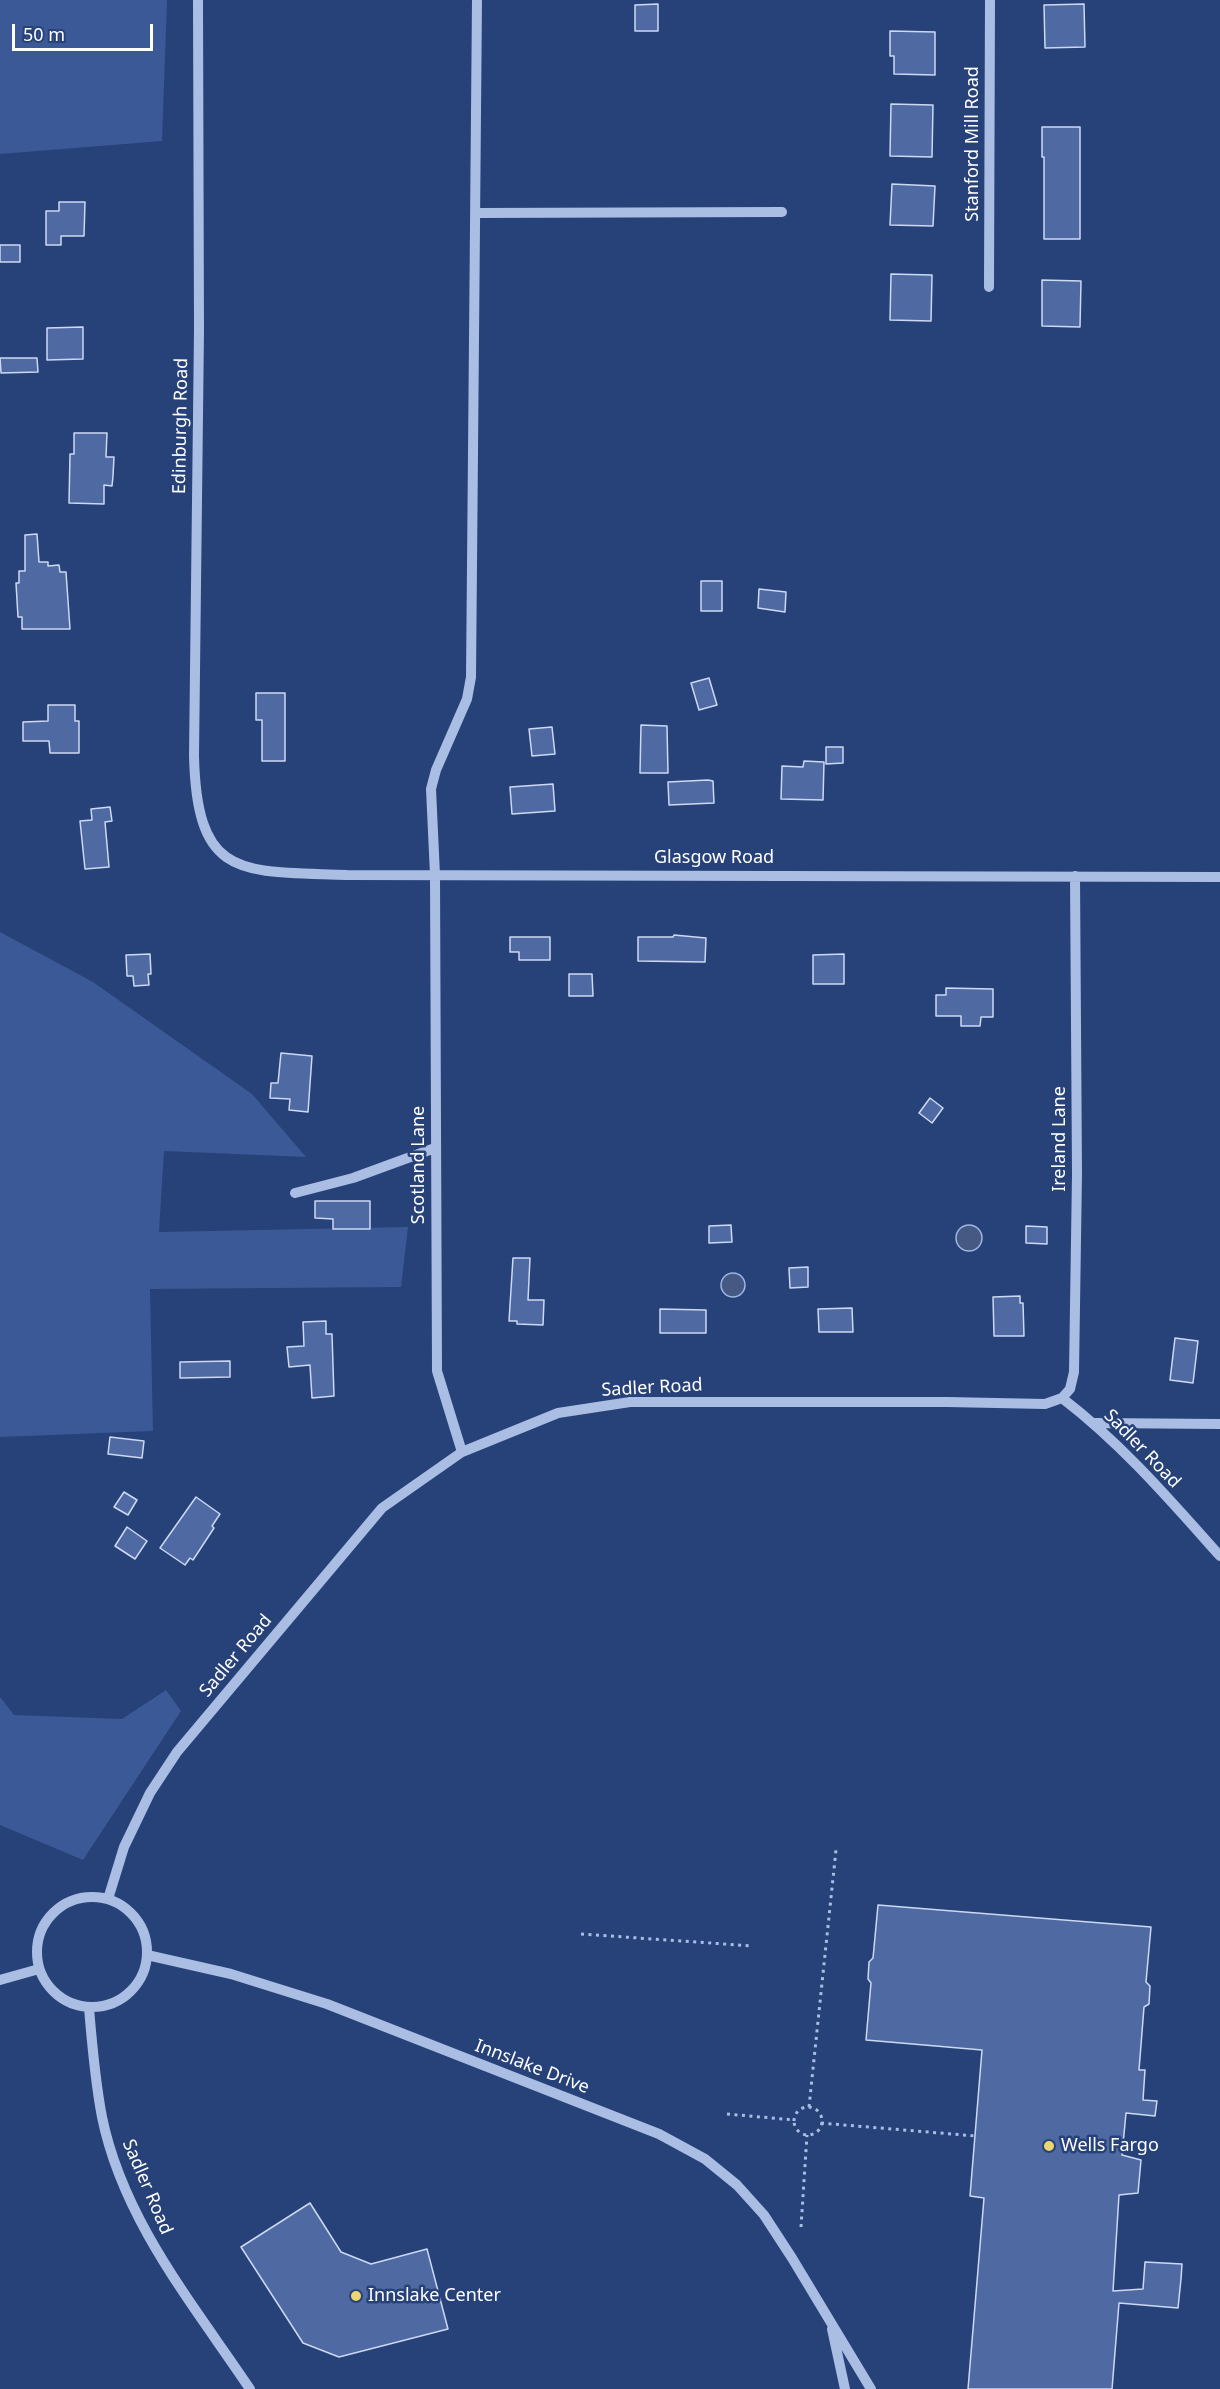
<!DOCTYPE html>
<style>
body{margin:0}
#map{position:relative;width:1220px;height:2389px;overflow:hidden;background:#274179;font-family:"Noto Sans",sans-serif}
canvas{display:block}
.scale{position:absolute;left:12px;top:24px;width:141px;height:27px;box-sizing:border-box;border:3px solid #fff;border-top:0;padding-left:8px;font-size:18px;line-height:21px;white-space:nowrap;color:#fff;-webkit-text-stroke:4px #274179;paint-order:stroke}
</style>
<div id="map">
<canvas width="1220" height="2389"></canvas>
<div class="scale">50 m</div>
</div>
<script>
const g = document.querySelector('canvas').getContext('2d');
g.lineJoin = 'round';
function fill(path, color) {
  g.fillStyle = color;
  g.fill(path, 'evenodd');
}
function trace(path, color, width, dash) {
  g.strokeStyle = color;
  g.lineWidth = width;
  g.lineCap = dash ? 'butt' : 'round';
  g.setLineDash(dash || []);
  g.stroke(path);
}
function write(font, color, halo, rows, align = 'center') {
  g.font = font + ' "Noto Sans",sans-serif';
  g.lineWidth = 5;
  g.setLineDash([]);
  g.textBaseline = 'middle';
  g.strokeStyle = halo;
  g.fillStyle = color;
  for (const [text, x, y, turn = 0] of rows) {
    g.save();
    g.translate(x, y);
    g.rotate((+turn || 0) * Math.PI / 180);
    g.textAlign = isNaN(turn) ? turn : align;
    if (halo) g.strokeText(text, 0, 0);
    g.fillText(text, 0, 0);
    g.restore();
  }
}
fill(new Path2D(`
 M0 0H167L162 141 0 154Z
 M0 932 93 982 252 1094 306 1157 164 1151 159 1232 408 1227 401 1287 150 1289 153 1431 0 1437Z
 M166 1690 181 1711 83 1860 0 1825V1697L14 1715 122 1719Z`), '#3b5996');
const water = new Path2D(`
 M956 1238a13 13 0 1 1 26 0a13 13 0 1 1-26 0Z
 M721 1285a12 12 0 1 1 24 0a12 12 0 1 1-24 0Z`);
fill(water, '#465983');
trace(water, '#9eb6e3', 1.5);
const building = new Path2D(`
 M658 4V31H635V5Z
 M1084 4 1085 47 1045 48 1044 5Z
 M890 31 935 32V75L894 74V56H890Z
 M891 104 933 105 932 157 890 156Z
 M1042 127H1080V239H1044V157H1042Z
 M892 184 935 186 933 226 890 225Z
 M59 202H85L84 236H61V245H46V211H59Z
 M0 245H20V262H0Z
 M891 274 932 275 931 321 890 320Z
 M1042 280 1081 281 1080 327 1042 326Z
 M83 327V359L47 360V328Z
 M0 358H37L38 372 1 373Z
 M74 433H107L106 457H114L113 476 112 486 104 485V504L69 503 70 454H74Z
 M37 534 39 562H48V566L59 565 60 572H66L70 629H22V617H18L16 583H19V571H25V535Z
 M701 581H722V611H701Z
 M759 589 786 592 785 612 758 608Z
 M709 678 717 705 699 710 691 683Z
 M256 693H285V761H262V720H256Z
 M48 705H75V721H79V753H50L49 741H23V722L48 721Z
 M641 725 667 726 668 773H640Z
 M552 727 555 754 532 756 529 729Z
 M826 747H843V763L826 764Z
 M804 761 824 762 823 800 781 799 782 766 803 767Z
 M708 780 713 781 714 803 669 805 668 782Z
 M553 784 555 811 512 814 510 787Z
 M110 807 112 821 105 822 109 867 85 869 80 821 92 820 91 809Z
 M674 935 706 938 705 962 638 961V937H673Z
 M510 937H550V960H519V952H510Z
 M150 954 151 974H148L149 985 134 986 133 976H127L126 955Z
 M844 954V984H813V955Z
 M569 974H592L593 996H569Z
 M946 988 993 989V1017H981L980 1026H961V1016H936V995H946Z
 M281 1053 312 1056 308 1112 289 1110 290 1099 270 1098 271 1083H278Z
 M930 1098 943 1108 932 1123 919 1113Z
 M315 1201H370V1229H333V1219L315 1218Z
 M731 1225 732 1242 709 1243V1226Z
 M1026 1226 1047 1227V1244L1026 1243Z
 M513 1258H530L528 1300H544L543 1325 517 1324V1321H509Z
 M808 1267V1287L790 1288 789 1268Z
 M1020 1296V1303H1023L1024 1336H994L993 1297Z
 M852 1308 853 1332H819L818 1309Z
 M660 1309 706 1310V1333H660Z
 M326 1321V1334H332L334 1396 312 1398 310 1365 289 1367 287 1347 304 1346 303 1322Z
 M1175 1338 1198 1341 1193 1383 1170 1380Z
 M230 1361V1377L180 1378V1362Z
 M110 1437 144 1441 142 1458 108 1454Z
 M124 1492 137 1500 128 1515 114 1507Z
 M196 1497 220 1514 212 1526 214 1528 193 1560 190 1558 185 1565 160 1548Z
 M127 1527 147 1541 135 1559 115 1546Z
 M878 1905 1151 1927 1146 1982 1150 1986 1149 2004 1144 2007 1139 2070H1145L1143 2100 1157 2101 1155 2116 1126 2113 1122 2155 1141 2160 1138 2193 1119 2195 1113 2291 1143 2289 1145 2262 1182 2264 1181 2279 1178 2308 1119 2303 1112 2389H968L984 2198 970 2196 982 2050 866 2040 871 1983 868 1979 869 1962 873 1958Z
 M310 2203 341 2252 371 2264 427 2249 448 2329 339 2357 303 2343 241 2247Z`);
fill(building, '#4f6aa2');
trace(building, '#ccd9f3', 1.5);
trace(new Path2D(`
 M581 1934 753 1946
 M794 2121a14 14 0 1 1 28 0a14 14 0 1 1-28 0Z
 M809 2107 836 1850
 M727 2114 794 2120
 M821 2123 975 2136
 M801 2227 807 2135`), '#aabde3', 3, [3, 4.5]);
trace(new Path2D(`
 M198 0 199 330 194 756C197 881 242 871 347 875L1220 877
 M475 213 782 212
 M989 287 990 0
 M295 1193 353 1178 435 1148
 M1062 1398C1122 1444 1170 1500 1220 1556
 M1095 1423 1220 1424
 M462 1452 437 1371 435 875 431 789 436 770 467 699 471 677 477 0
 M37 1952a55 55 0 1 1 110 0a55 55 0 1 1-110 0Z
 M108 1899 124 1847 150 1793 177 1752 382 1508 462 1452 558 1413 630 1402H947L1045 1404 1062 1398 1070 1389 1074 1372 1077 1174 1075 876
 M147 1955 231 1974 327 2004 659 2134 705 2159 737 2185 764 2215 792 2258 871 2389
 M0 1980 39 1969
 M89 2008C92 2044 95 2081 102 2117 123 2220 193 2304 250 2389
 M832 2329 845 2389`), '#aabde3', 10);
for (const [x, y, r, color] of [
 [1049,2146,6,"#ebd670"],
 [356,2296,6,"#ebd670"]
]) {
  const dot = new Path2D();
  dot.arc(x, y, r, 0, 2 * Math.PI);
  g.fillStyle = color;
  g.fill(dot);
  trace(dot, '#274179', 2);
}
write('18px', '#fff', '#274179', [
 ["Stanford Mill Road",973,144,-90],
 ["Edinburgh Road",181,426,-89],
 ["Glasgow Road",714,858],
 ["Ireland Lane",1060,1139,-90],
 ["Scotland Lane",419,1165,-90],
 ["Sadler Road",652,1388,-3],
 ["Sadler Road",1142,1449,46],
 ["Sadler Road",236,1656,-50],
 ["Innslake Drive",532,2067,21],
 ["Sadler Road",147,2187,67]
]);
write('18px', '#fff', '#274179', [
 ["Wells Fargo",1061,2146],
 ["Innslake Center",368,2296]
], 'left');
</script>
